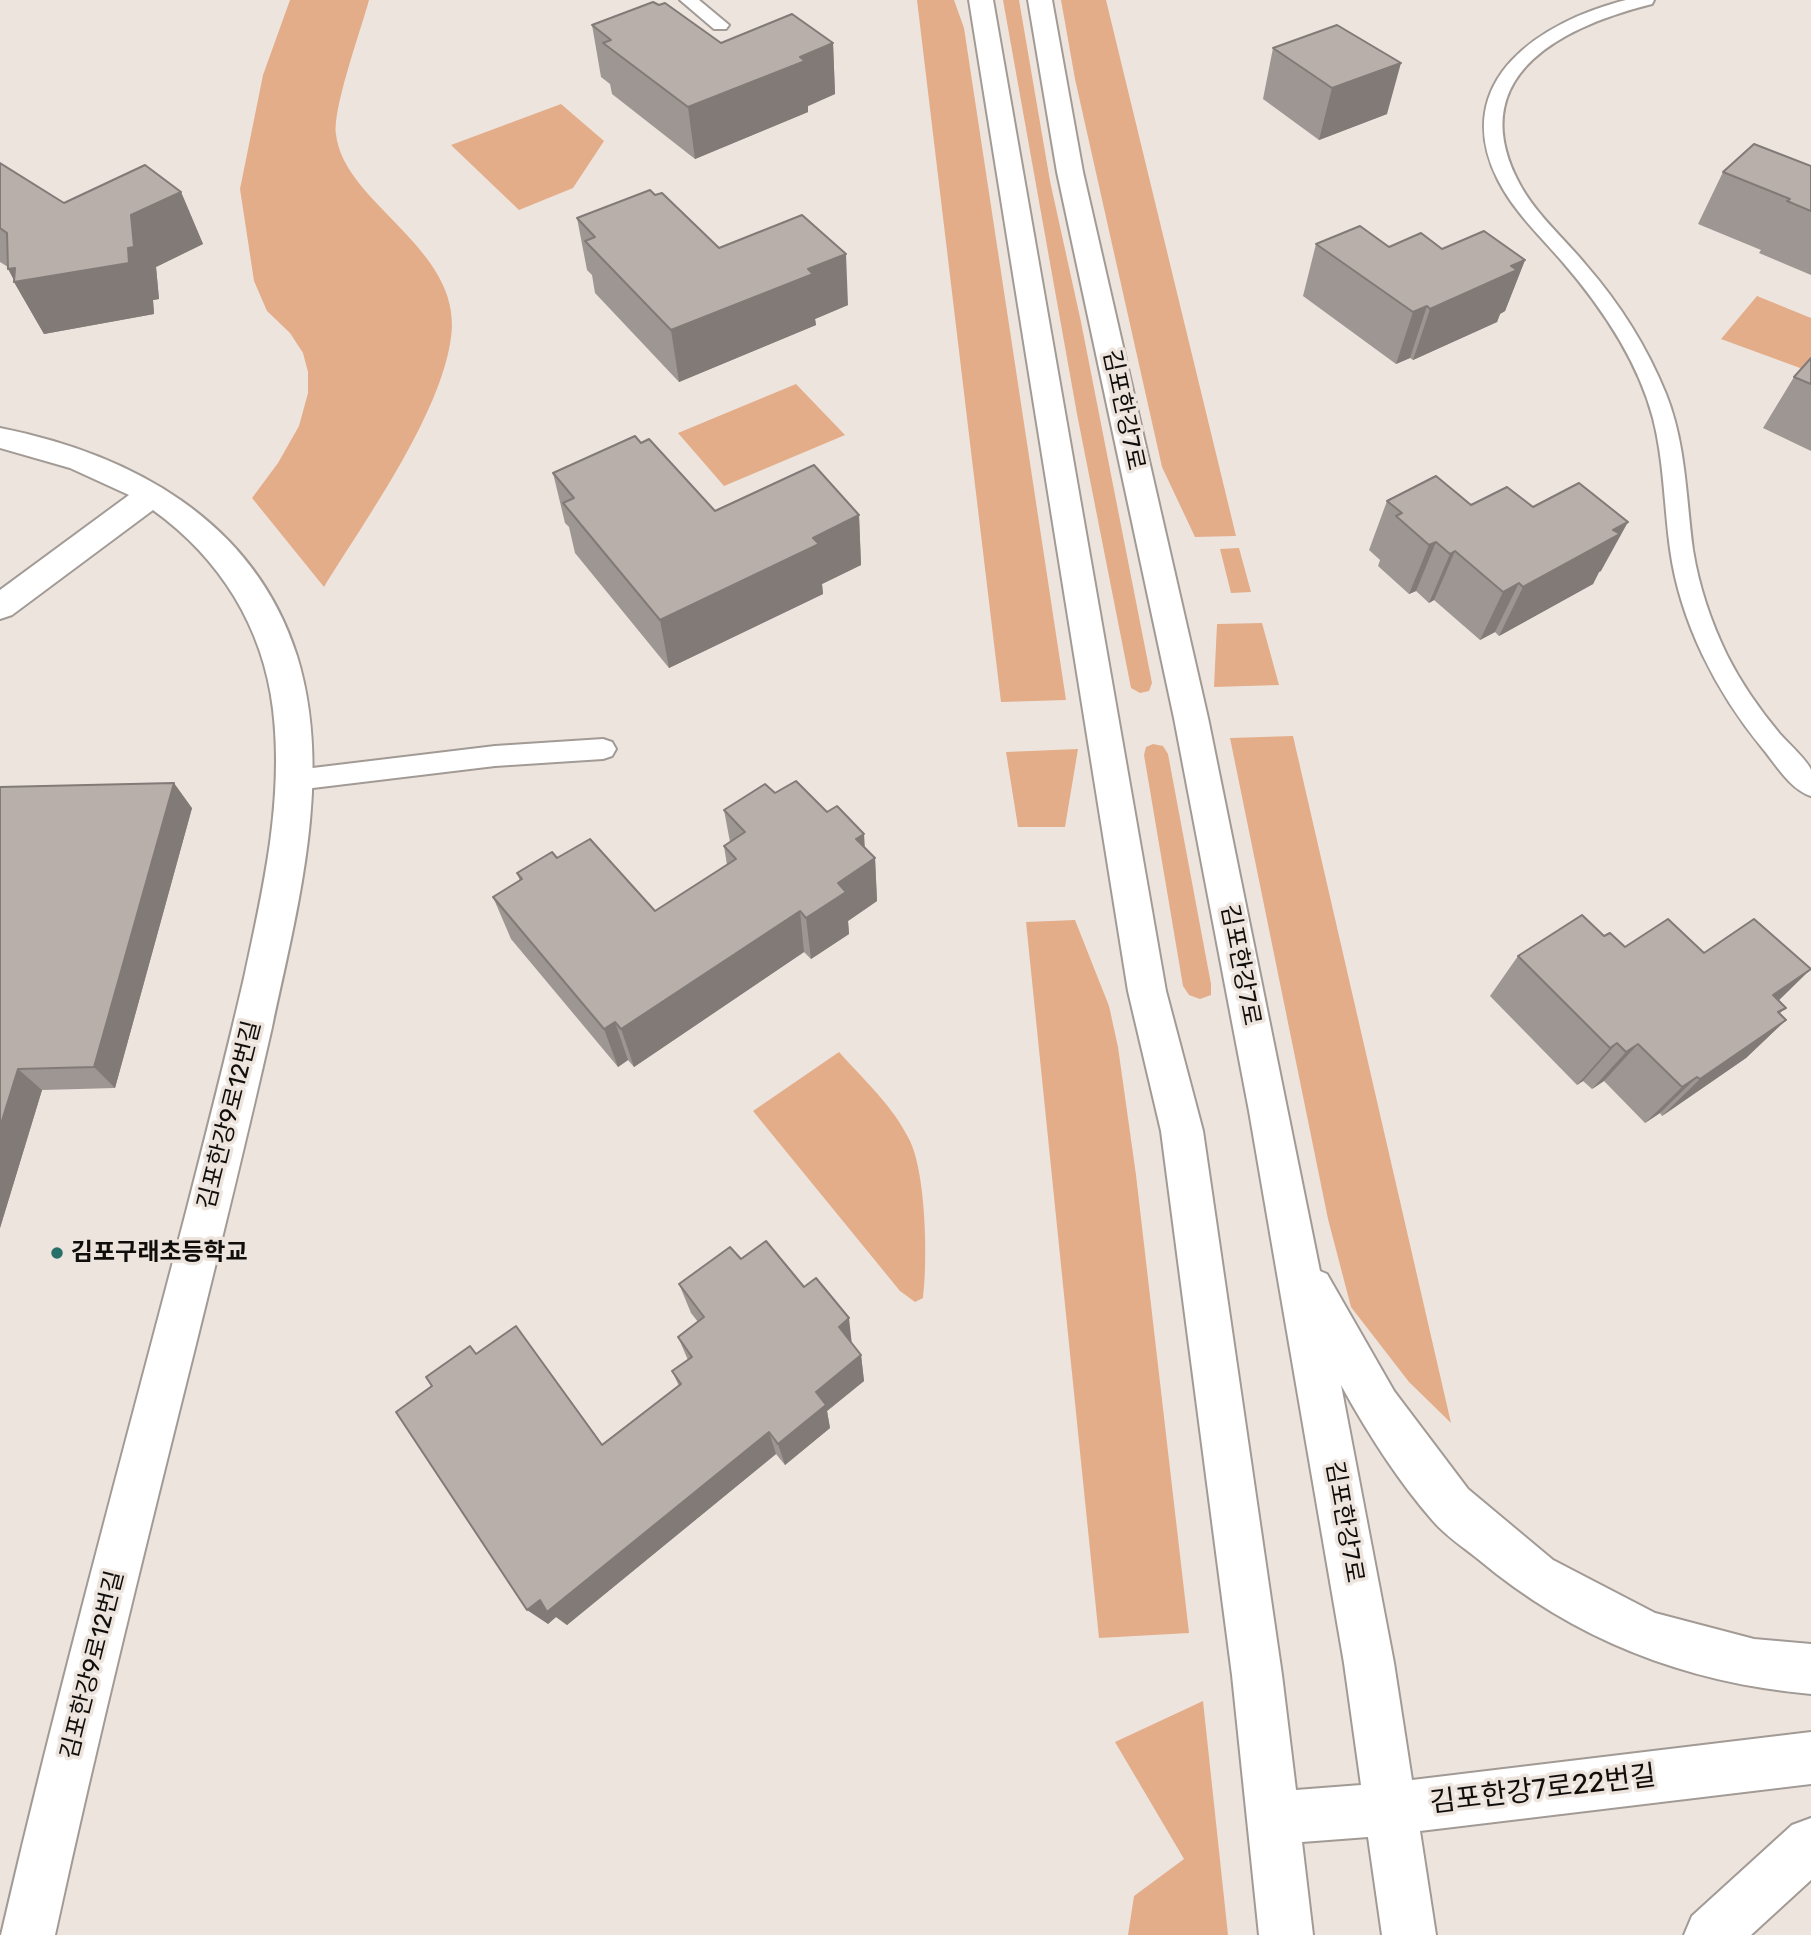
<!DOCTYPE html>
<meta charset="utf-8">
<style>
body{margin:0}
canvas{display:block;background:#ede4de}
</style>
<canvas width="1811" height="1935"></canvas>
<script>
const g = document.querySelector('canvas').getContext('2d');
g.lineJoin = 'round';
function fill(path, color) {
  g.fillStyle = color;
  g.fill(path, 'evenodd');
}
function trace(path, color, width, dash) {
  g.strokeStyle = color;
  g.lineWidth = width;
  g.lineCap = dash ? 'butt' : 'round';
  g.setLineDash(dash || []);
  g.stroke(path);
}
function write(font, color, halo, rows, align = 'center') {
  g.font = font + ' Rubik,"Noto Sans KR",sans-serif';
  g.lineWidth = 7;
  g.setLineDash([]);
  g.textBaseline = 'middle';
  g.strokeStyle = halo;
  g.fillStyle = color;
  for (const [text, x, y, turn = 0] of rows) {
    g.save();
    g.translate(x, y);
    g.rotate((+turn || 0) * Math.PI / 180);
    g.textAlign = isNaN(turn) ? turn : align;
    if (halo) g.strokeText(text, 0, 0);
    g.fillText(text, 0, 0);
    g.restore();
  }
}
fill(new Path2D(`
 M290 0H369C361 30 333 107 336 134 343 201 454 245 452 326 449 404 365 520 324 587L252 498 278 463 299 426 308 393V372L303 353 290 333 267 311 254 281 240 189 263 75Z
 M917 0H954L964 28 1066 700 1001 702Z
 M1003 0H1019L1050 181 1081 322 1152 683 1149 691 1140 693 1131 688 1077 414Z
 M1061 0H1106L1236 536 1195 537 1162 467 1075 79Z
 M561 104 604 141 573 188 519 210 451 145Z
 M1757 296 1811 318V372L1721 339Z
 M796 384 845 435 724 486 678 433Z
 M1239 548 1251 592 1231 593 1220 549Z
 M1262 623 1279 685 1214 687 1217 624Z
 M1293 736 1451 1423 1409 1382 1351 1307 1328 1219 1230 738Z
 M1153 744 1163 746 1168 754 1211 984V995L1200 999 1189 995 1183 986 1144 755 1146 747Z
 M1078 749 1065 827H1018L1006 752Z
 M1075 920 1109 1006 1118 1047 1136 1175 1189 1633 1099 1638 1026 922Z
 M839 1052C863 1079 893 1106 909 1139 926 1171 928 1261 923 1298L915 1302 900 1291 753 1111Z
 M1203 1701 1228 1935H1128L1134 1896 1184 1859 1115 1742Z`), '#e4ad89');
const lane = new Path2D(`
 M680 0H699L729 25 726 29H714Z
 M1626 0H1654L1652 4C1568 25 1464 72 1517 179 1533 212 1563 237 1586 265 1620 304 1647 347 1666 394 1686 444 1686 498 1693 550 1699 587 1711 622 1727 655 1741 683 1760 710 1780 734 1787 742 1808 761 1811 770 1811 777 1811 789 1811 796 1791 790 1776 765 1763 749 1716 692 1680 622 1670 549 1664 505 1664 461 1653 418 1637 358 1600 305 1560 259 1538 234 1513 210 1498 180 1448 80 1542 21 1626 0Z
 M603 739 612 742 616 749 612 756 603 759 495 766 296 790 287 787 283 780 287 773 296 770 495 746Z`);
const street = new Path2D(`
 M0 428C131 454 254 520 297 656 334 776 297 909 272 1027 248 1133 222 1239 196 1344 147 1540 98 1737 55 1935H1C57 1693 123 1453 186 1212 206 1134 226 1056 244 978 263 890 284 800 273 709 263 627 220 558 153 510L12 615 0 619V590L129 495 70 468 0 448Z`);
const secondary = new Path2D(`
 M969 0H993L1166 991 1203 1131 1282 1675 1296 1790 1361 1785 1344 1663 1249 1111 1174 718 1057 172 1028 0H1052L1083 172 1208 718 1320 1271 1327 1274 1394 1391 1468 1489 1553 1560 1655 1613 1754 1639 1811 1644V1694C1687 1683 1574 1640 1478 1559 1463 1547 1446 1536 1433 1521 1398 1481 1367 1432 1341 1385L1394 1663 1412 1780 1811 1732V1784L1420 1831 1436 1935H1382L1368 1837 1302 1842 1313 1935H1259L1232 1675 1161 1131 1128 991Z
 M1811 1818V1880L1751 1935H1684L1692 1916 1792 1825Z`);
trace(lane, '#a29a95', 4);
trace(street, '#a29a95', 4);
trace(secondary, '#a29a95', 4);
fill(lane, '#fff');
fill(street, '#fff');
fill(secondary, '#fff');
fill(new Path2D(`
 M592 25 721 43H833L835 94 808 106V112L695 159 612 94 610 84 601 77Z
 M1273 48 1387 114 1319 140 1263 99Z
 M0 163 64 203 181 192 203 244 156 267 159 299 153 300 154 314 44 334 14 282V280L8 267 0 262Z
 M1811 166V275L1759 253 1761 250 1698 224 1723 172Z
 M655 195 719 248 848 305 815 319 816 325 679 382 595 293 592 275 587 270 577 218Z
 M1316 244 1442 249 1525 260 1505 311 1500 314 1497 322 1413 360 1410 358 1396 364 1303 296Z
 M1811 358V451L1763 428 1794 377Z
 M641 443 715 511 859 515 861 565 822 584 823 594 669 668 575 553 569 527 565 523 553 473Z
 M1387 501 1471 505 1601 571 1599 572 1593 584 1499 636 1495 632 1480 640 1434 600 1429 603 1416 591 1409 594 1378 566 1380 560 1369 550Z
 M0 787 192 808 115 1088 42 1090 0 1228Z
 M775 793 827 812 875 858 877 901 848 921 849 934 811 959 804 952 634 1067 628 1060 618 1067 511 939 493 897 520 881 517 873 557 858 655 911 727 865 724 846 730 842 724 810Z
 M1604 936 1625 947 1704 953 1778 1000 1786 1008 1780 1013 1786 1020 1746 1058 1662 1116 1660 1113 1645 1123 1604 1081 1592 1089 1583 1081 1577 1085 1490 996 1518 956Z
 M741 1259 804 1287 861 1355 864 1381 827 1411 830 1428 785 1465 776 1454 567 1625 556 1617 548 1624 432 1386 470 1346 477 1354 536 1353 602 1444 679 1386 672 1371 688 1360 678 1337 698 1322 691 1313 679 1284Z`), '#9e9692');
fill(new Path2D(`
 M833 43 835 94 808 106V112L695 159 688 107Z
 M1401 63 1387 114 1319 140 1332 88Z
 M181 192 203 244 156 267 159 299 153 300 154 314 44 334 14 282H15L8 269 128 248 131 215Z
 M846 254 848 305 815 319 816 325 679 382 671 330 808 269Z
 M1525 260 1505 311 1500 314 1497 322 1413 360 1430 309 1511 266Z
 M1427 306 1410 358 1396 364 1413 312Z
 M859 515 861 565 822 584 823 594 669 668 660 620 813 538Z
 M1628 522 1601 571 1599 572 1593 584 1499 636 1523 587 1613 530Z
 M1436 542 1416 591 1409 594 1429 545Z
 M1455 551 1434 600 1429 603 1450 554Z
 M1519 583 1495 632 1480 640 1503 592Z
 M174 783 192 808 115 1088 94 1067Z
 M864 834 866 865 875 858 877 901 848 921 849 934 811 959 806 918 838 883 856 839Z
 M800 911 804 952 634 1067 621 1029Z
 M1811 969 1770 1009 1773 995Z
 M1786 1020 1746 1058 1662 1116 1700 1079Z
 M615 1022 628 1060 618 1067 604 1029Z
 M1617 1043 1583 1081 1577 1085 1610 1048Z
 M1638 1044 1604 1081 1592 1089 1626 1052Z
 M18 1069 42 1090 0 1228V1127Z
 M1697 1077 1660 1113 1645 1123 1682 1087Z
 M849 1318 852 1345 839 1327Z
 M861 1355 864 1381 827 1411 830 1428 785 1465 778 1444 816 1392Z
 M769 1432 776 1454 567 1625 556 1617 548 1624 527 1610Z`), '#817a77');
const building = new Path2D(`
 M653 2 659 5 665 3 721 43 792 14 833 43 800 57 805 61 688 107 603 43 611 40 592 25Z
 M1337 25 1401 63 1332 88 1273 48Z
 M1754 144 1811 166V211L1787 201 1790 199 1723 172Z
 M0 163 64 203 145 165 181 192 131 215 134 247 128 248 129 263 14 282 15 268 8 269 7 233 0 228Z
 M650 190 655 195 662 193 719 248 802 215 846 254 808 269 813 274 671 330 585 241 595 237 577 218Z
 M1360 226 1389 247 1421 233 1442 249 1484 231 1525 260 1511 266 1517 270 1430 309 1427 306 1413 312 1316 244Z
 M1811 358V384L1794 377Z
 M635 436 641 443 649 439 715 511 814 465 859 515 813 538 819 544 660 620 563 503 574 498 553 473Z
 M1436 476 1471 505 1507 487 1533 507 1579 483 1628 522 1613 530 1620 534 1523 587 1519 583 1503 592 1455 551 1450 554 1436 542 1429 545 1396 516 1402 513 1387 501Z
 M796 781 827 812 837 806 864 834 856 839 875 858 838 883 846 892 806 918 800 911 621 1029 615 1022 604 1029 493 897 522 879 517 873 552 852 557 858 590 839 655 911 736 859 724 846 745 832 724 810 765 784 775 793Z
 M174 783 94 1067 18 1069 0 1127V787Z
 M1582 915 1604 936 1610 933 1625 947 1668 919 1704 953 1754 919 1811 969 1773 995 1786 1008 1778 1012 1786 1020 1700 1079 1697 1077 1682 1087 1638 1044 1626 1052 1617 1043 1610 1048 1518 956Z
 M766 1241 804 1287 816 1278 849 1318 839 1327 861 1355 816 1392 826 1405 778 1444 769 1432 547 1612 540 1600 527 1610 396 1412 432 1386 426 1377 470 1346 476 1354 516 1326 602 1445 681 1384 672 1371 692 1357 678 1337 704 1317 679 1284 730 1247 741 1259Z`);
fill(building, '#b8afaa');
trace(building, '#817a77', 2);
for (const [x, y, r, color] of [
 [57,1253,7,"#277069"]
]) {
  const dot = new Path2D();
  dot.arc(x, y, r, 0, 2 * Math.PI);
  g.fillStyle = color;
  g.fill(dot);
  trace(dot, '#ede4de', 2.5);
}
write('24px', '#100d0b', '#ede4de', [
 ["김포한강7로",1123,410,78],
 ["김포한강7로",1240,965,79],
 ["김포한강9로12번길",230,1115,-76],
 ["김포한강7로",1344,1522,80],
 ["김포한강9로12번길",93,1665,-76]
]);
write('bold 24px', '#100d0b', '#ede4de', [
 ["김포구래초등학교",71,1253]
], 'left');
write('28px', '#100d0b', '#ede4de', [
 ["김포한강7로22번길",1543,1790,-7]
]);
</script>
